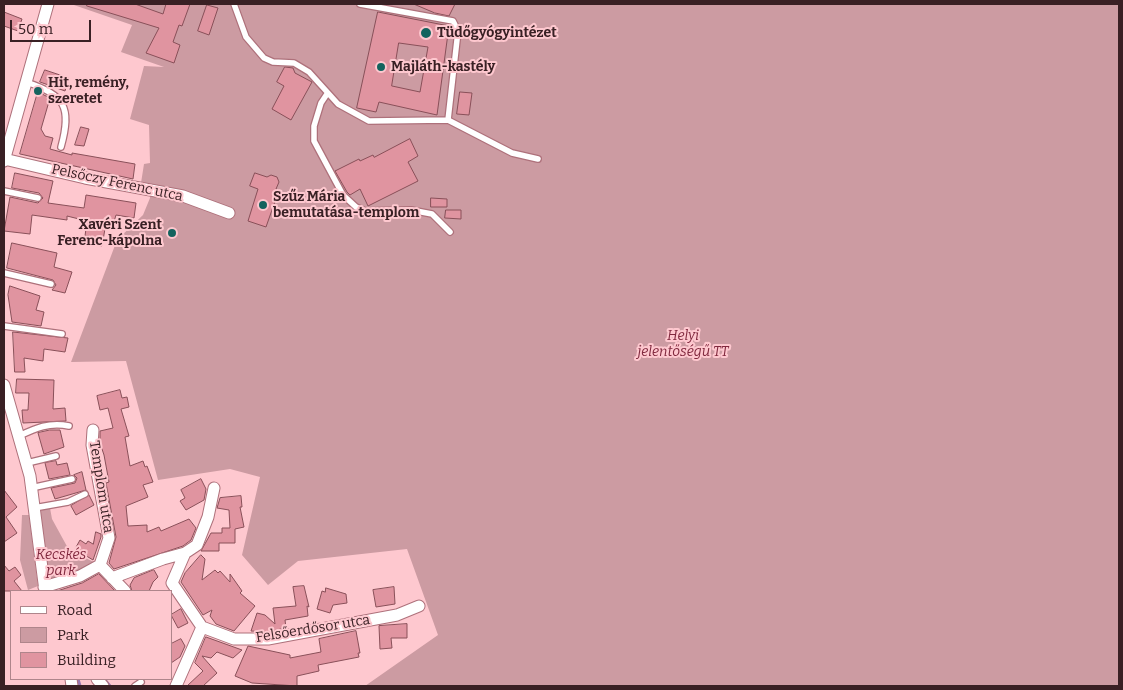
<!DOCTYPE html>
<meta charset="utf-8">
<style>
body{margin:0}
#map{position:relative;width:1123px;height:690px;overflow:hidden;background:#fec8cf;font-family:Bitter,serif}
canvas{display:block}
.frame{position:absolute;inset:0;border:5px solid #392024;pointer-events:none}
.legend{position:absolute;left:10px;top:590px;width:162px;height:90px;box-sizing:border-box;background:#fec8cf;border:1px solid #af858b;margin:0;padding:6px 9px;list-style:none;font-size:15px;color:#392024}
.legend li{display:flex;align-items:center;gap:10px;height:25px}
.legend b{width:25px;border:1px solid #af858b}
.scale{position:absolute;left:10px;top:20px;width:81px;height:22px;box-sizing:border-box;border:2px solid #392024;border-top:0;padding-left:6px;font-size:15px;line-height:18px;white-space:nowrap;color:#392024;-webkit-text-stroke:4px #fec8cf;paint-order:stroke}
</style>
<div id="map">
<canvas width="1123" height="690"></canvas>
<div class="frame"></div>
<ul class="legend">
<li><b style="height:6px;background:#fff"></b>Road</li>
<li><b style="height:14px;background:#cc9ba2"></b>Park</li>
<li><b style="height:14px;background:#e094a0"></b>Building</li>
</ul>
<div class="scale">50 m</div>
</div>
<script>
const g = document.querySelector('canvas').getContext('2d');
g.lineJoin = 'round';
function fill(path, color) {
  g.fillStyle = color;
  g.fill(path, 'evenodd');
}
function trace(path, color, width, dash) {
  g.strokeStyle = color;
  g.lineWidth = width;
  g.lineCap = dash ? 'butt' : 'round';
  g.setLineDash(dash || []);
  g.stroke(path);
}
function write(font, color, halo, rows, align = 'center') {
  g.font = font + ' Bitter,serif';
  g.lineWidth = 4;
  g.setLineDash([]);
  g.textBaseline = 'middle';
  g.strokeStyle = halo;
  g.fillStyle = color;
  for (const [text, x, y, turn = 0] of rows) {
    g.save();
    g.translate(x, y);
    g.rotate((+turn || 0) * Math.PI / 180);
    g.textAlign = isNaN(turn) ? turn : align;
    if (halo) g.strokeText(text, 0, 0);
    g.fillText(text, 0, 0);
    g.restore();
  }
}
fill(new Path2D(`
 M71 4H1119V686H365L438 635 407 549 298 561 268 585 242 555 260 477 230 469 158 480 126 361 71 362 117 240 143 215 150 198V185L141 183 144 164 150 163 149 125 130 119 144 66 164 67 121 52 132 25Z
 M50 508 52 519 69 550 100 565 55 580 48 579 39 511Z
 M22 515H29L38 586 28 590 20 560Z`), '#cc9ba2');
trace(new Path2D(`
 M78 679 80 686
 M105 680 110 686`), '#9978b3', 3);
const building = new Path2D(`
 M87 4H135L163 14 166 4H190L182 26 179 25 173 42 180 45 174 63 146 53 159 28 87 6Z
 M414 4H455L449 16 435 13Z
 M207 5 218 8 209 35 198 31Z
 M4 12 22 19 18 31 4 26Z
 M378 12 449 26 437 115 379 102 376 112 357 108ZM399 43 428 47 420 92 392 86Z
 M285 67 293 68 295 73 312 82 291 120 272 109 284 86 277 82Z
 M45 70 69 78 65 91 40 82Z
 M38 92 50 98 41 129 45 136 53 138 50 149 72 155V153L135 164 133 179 20 154Z
 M460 92 472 93 469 115 457 114Z
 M81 127 89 129 84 146 75 145Z
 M410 139 418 156 408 162 418 181 368 206 360 189 350 195 347 192 335 171 359 159 360 161 373 155 374 157Z
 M15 173 53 181 48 203 84 208 86 195 136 203 134 218 116 215 113 225 106 223 102 246 88 244 89 236H85L87 221 67 216V220L32 215 30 234 4 231 10 197 38 203 43 198 39 193 12 188Z
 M255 173 267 177 271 175 277 177 279 182 276 189 279 190 266 227 248 221 258 189 250 186Z
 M431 198 447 199V207H431Z
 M446 210H461V219L445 218Z
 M12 243 57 253 54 267 72 272 65 293 52 290 56 285 53 280 7 268Z
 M10 286 40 296 36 310 44 312 41 326 12 322 8 295Z
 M13 332 68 338 65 352 44 349 43 361 24 358 25 372H15Z
 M17 379 54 380 53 409 65 408 66 421 23 423 22 410H28L29 393H16Z
 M120 390 122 398 127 397 129 407 121 409 129 436 125 437 130 466 143 461 145 467 147 466 153 482 143 485 148 497 126 506 128 526 147 525V532L159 527 161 531 189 519 196 528 191 540 183 546 114 569 109 563 116 537 106 483 109 482 104 455 100 443V431L113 428 108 408 100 410 97 396Z
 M50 430H60L64 447 44 454 38 433Z
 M56 461 57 465 67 463 70 475 49 479 45 463Z
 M82 472 86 490 55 499 51 488 75 483 77 478 74 475Z
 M201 479 206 489 204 500 186 510 180 501 185 498 181 490Z
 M4 490 17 507 6 517 17 533 4 542Z
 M89 495 94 505 76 515 71 506Z
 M241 496 242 507H240L244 527 235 529V543H219V551H201L211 533H222V528H230L229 510 217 508 220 498Z
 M96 532 101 534V537L93 560 75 549 80 540 86 544 88 541 93 544Z
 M201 555 205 559 202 580 215 570 218 573 220 571 230 582V574L242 591 240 593 255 606 234 631 216 624 210 616 212 610 203 615 181 582 185 573Z
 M4 565 9 571 15 567 21 575 14 581 22 591H4Z
 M154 570 158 577 153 582 149 591H132L130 585 134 578Z
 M99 574 115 591H57L82 583Z
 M304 586 309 607 307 606 308 616 285 620 286 628 267 632 251 631 257 613 265 615 275 624 273 608 296 606 293 587Z
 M394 587 395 604 376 607 373 590Z
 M326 588 346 594 347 603 333 605 330 613 317 609 322 591 325 592Z
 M181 609 188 623 178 628 171 615Z
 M407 624V638H391L392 648 380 649 379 626Z
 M356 631 360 653H358L359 657 318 665 319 671 297 676V686L252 683 235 676 248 646 290 655V658L321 652 319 639Z
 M206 637 242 650 233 658 217 652 211 658 202 656 217 673 203 686H187L203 671 195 663Z
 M181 639 185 646 180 657 171 663V644Z`);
fill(building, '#e094a0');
trace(building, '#895059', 1);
const lane = new Path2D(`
 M234 4 246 37 264 58 273 62 294 63 309 72 338 104 369 121 448 120 458 31 453 21 360 4
 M26 82C65 95 72 107 61 147
 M327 94 321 103 314 126V141L343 195 356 207 365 211 411 210 432 214 450 232
 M448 120 512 153 538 159
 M4 191 38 198
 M4 273 51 284
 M4 326 62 334
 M19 436C36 428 49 422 69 426
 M27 463 56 456
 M31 488 72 479
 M34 508 68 502 85 494
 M135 686 141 682`);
const street = new Path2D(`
 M4 159 85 178 183 196 229 213
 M4 161 48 4
 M4 385 30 476 45 591
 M93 430 92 445 109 538 100 565
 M214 488 208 517 197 545 185 553 172 583 202 627 234 639H268L397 615 419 606
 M100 565 125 591
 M112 578 163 559 185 553
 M44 587 80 576 100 565
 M71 679 72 686
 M97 679 103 686
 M176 686 202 627`);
trace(lane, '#ae717b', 8);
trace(street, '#ae717b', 13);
trace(lane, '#fff', 5.5);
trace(street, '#fff', 11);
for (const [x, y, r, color] of [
 [426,33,6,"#14635e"],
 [381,67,5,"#14635e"],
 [38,91,5,"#14635e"],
 [263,205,5,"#14635e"],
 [172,233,5,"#14635e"]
]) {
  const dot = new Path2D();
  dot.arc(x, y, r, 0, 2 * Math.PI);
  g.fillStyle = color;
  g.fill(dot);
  trace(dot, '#fec8cf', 2);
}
write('bold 14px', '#392024', '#fec8cf', [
 ["Tüdőgyógyintézet",437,33],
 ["Majláth-kastély",391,67],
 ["Hit, remény,",48,83],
 ["szeretet",48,99],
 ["Szűz Mária",273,197],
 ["bemutatása-templom",273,213],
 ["Xavéri Szent",162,225,"right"],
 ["Ferenc-kápolna",162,241,"right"]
], 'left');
write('14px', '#392024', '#fec8cf', [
 ["Pelsőczy Ferenc utca",117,183,12],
 ["Templom utca",101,487,81],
 ["Felsőerdősor utca",313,629,-9]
]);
write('italic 14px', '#81283e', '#fec8cf', [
 ["Helyi",683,336],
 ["jelentőségű TT",683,352],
 ["Kecskés",61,555],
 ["park",61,571]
]);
</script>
